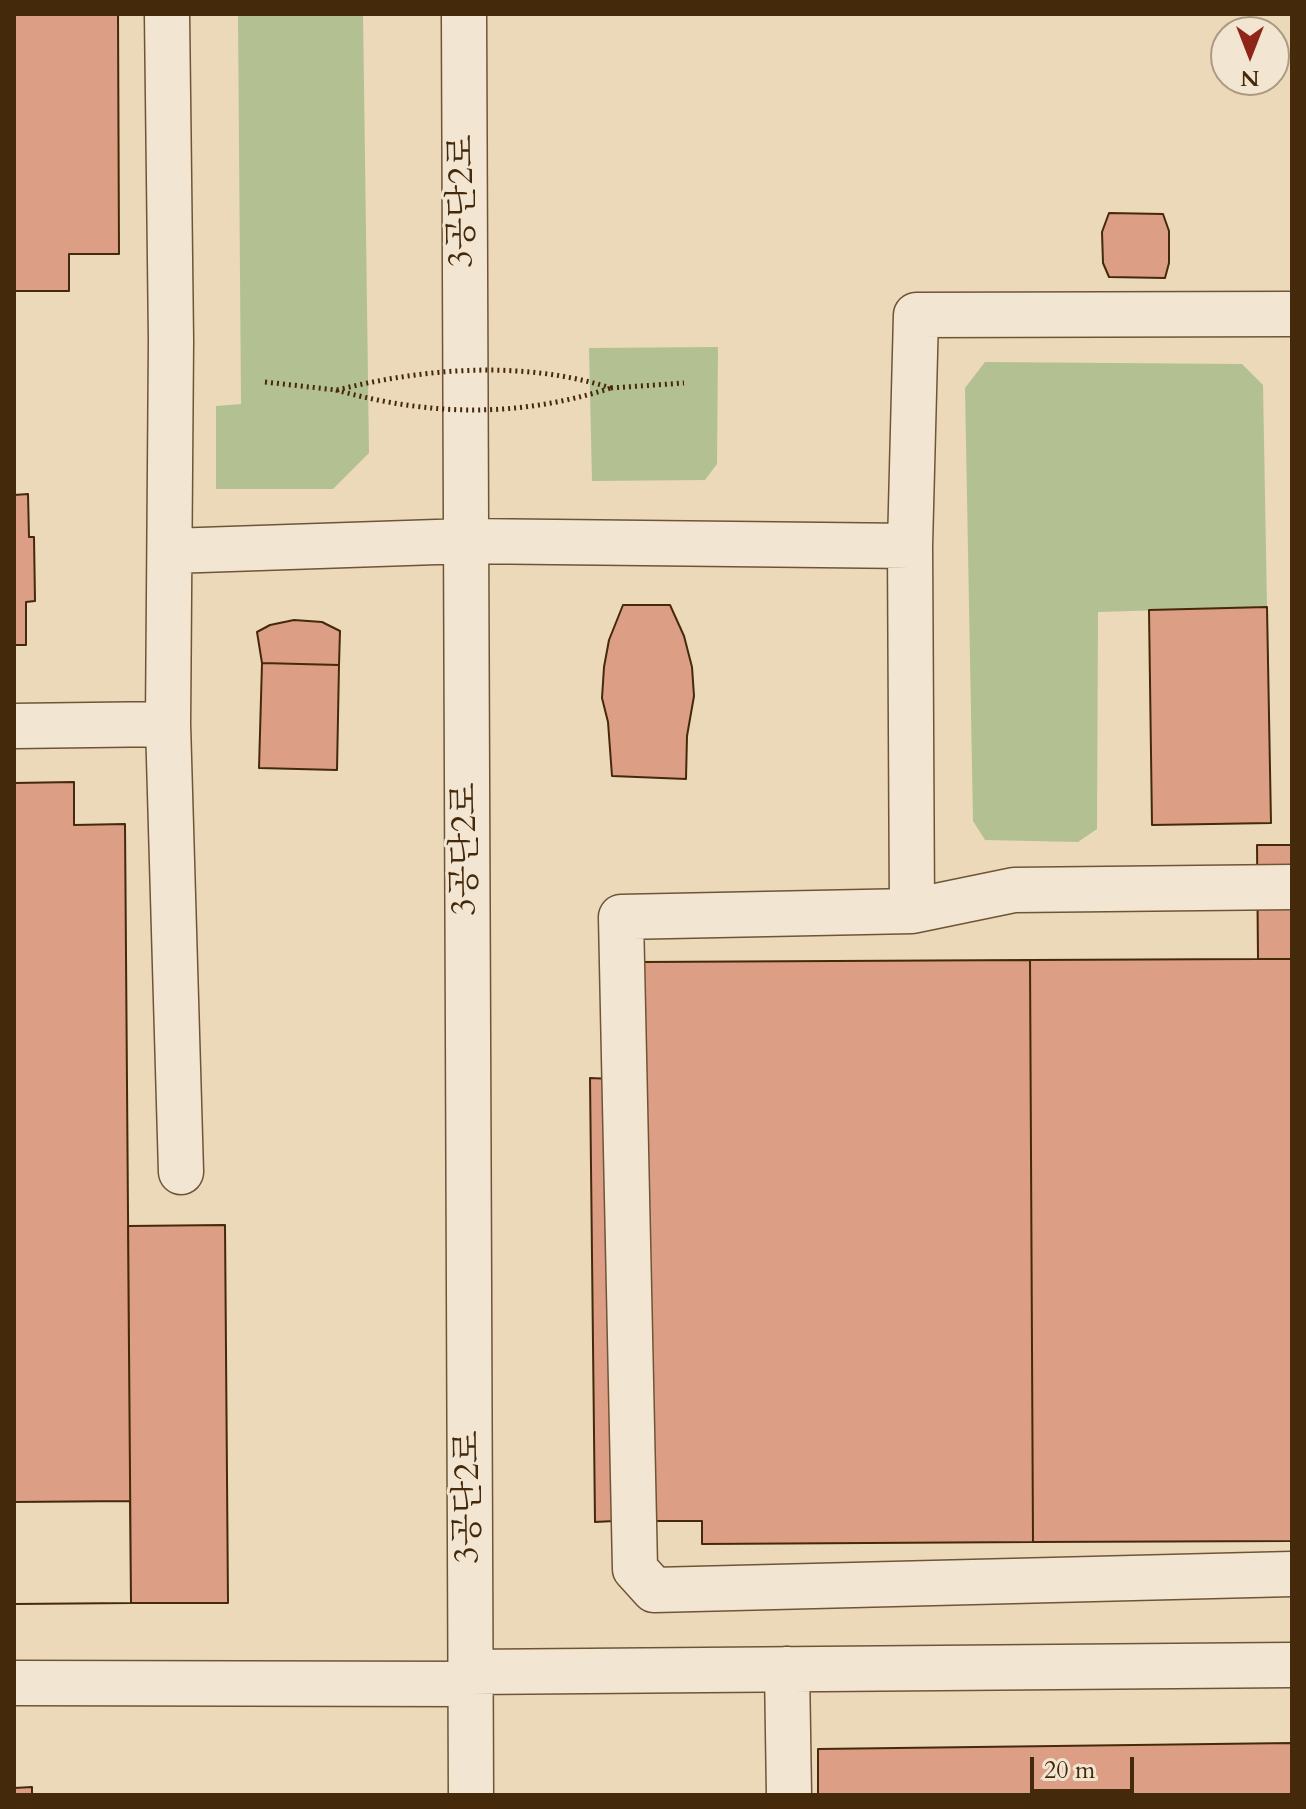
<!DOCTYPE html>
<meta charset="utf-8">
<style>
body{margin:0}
#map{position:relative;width:1306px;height:1809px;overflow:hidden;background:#ebd9b9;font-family:Cardo,serif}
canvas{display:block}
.frame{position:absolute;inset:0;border:16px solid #45290b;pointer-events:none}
.north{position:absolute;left:1210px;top:16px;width:80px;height:80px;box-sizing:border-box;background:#f2e6d2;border:2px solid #ad9a82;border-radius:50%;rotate:180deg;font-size:22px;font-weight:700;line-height:32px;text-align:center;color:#45290b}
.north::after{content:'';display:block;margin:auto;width:28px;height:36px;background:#8f2418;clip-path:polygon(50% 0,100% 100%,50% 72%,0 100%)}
.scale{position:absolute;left:1030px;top:1757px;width:104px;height:36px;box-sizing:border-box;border:4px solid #45290b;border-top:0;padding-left:10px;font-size:24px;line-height:28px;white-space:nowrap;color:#45290b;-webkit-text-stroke:6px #f2e6d2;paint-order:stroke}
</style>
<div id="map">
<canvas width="1306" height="1809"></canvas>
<div class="frame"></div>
<div class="north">N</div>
<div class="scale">20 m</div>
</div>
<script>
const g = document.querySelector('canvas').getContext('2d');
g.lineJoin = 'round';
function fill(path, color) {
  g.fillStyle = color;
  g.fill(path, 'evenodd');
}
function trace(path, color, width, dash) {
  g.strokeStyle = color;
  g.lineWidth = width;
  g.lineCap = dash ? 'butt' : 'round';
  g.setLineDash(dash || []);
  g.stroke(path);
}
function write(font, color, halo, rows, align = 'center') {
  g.font = font + ' Cardo,"Noto Serif KR",serif';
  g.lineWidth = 6;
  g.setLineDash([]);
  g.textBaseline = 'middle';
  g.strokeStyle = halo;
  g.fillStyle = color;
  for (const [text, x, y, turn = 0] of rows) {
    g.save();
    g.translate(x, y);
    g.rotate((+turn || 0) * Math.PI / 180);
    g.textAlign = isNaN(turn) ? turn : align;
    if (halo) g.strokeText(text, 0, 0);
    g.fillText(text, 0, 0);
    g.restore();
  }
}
fill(new Path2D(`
 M238 14H363L369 453 333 489H216V406L241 404Z
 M718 347 717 464 705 480 592 481 589 348Z
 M985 362 1242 364 1263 385 1267 607 1098 612 1097 829 1078 842 985 840 973 821 965 388Z`), '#b3c092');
const building = new Path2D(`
 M14 14H118L119 254H69V291H14Z
 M1109 213 1163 214 1169 231V263L1165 278 1109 277 1103 263 1102 232Z
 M28 494 29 537H34L35 601 26 602V645H14V495Z
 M623 605H670L684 636 692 667 694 696 687 736 686 779 612 776 608 722 602 698 604 667 609 640Z
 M1267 607 1271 823 1152 825 1149 610Z
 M294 620 322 622 340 631 339 665 262 663 257 632 270 625Z
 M262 663 339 665 337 770 259 768Z
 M74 782V825L125 824 131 1603 14 1604V783Z
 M1257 845H1292V959H1258Z
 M1258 959H1292V1541L1033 1542 1030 960Z
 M1030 960 1033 1542 702 1544V1521H614L640 962Z
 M590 1078 612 1079 614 1521 595 1522Z
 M225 1225 228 1603H131L128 1226Z
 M130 1501 131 1603 14 1604V1502Z
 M1292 1743V1795H818V1749Z
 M32 1787V1795H14V1788Z`);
fill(building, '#dc9e84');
trace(building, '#45290b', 2);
const minor = new Path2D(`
 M167 14 171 341 168 724 181 1172
 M464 14 471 1795
 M171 551 466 541 910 546
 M14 726 168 724
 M1292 887 1014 890 912 911 621 917 635 1569 654 1590 1292 1574
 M912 911 910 546 916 315 1292 314
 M787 1669 789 1795
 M470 1672 1292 1665
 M14 1683 470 1684`);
trace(minor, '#6e5536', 47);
trace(new Path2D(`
 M265 382 336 390
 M611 388 684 383`), '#45290b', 5, [2, 4]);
trace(minor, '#f2e6d2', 44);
trace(new Path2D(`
 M336 390C430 416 517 418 611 388
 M337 390C425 368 523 360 611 388`), '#45290b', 5, [2, 4]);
write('34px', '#45290b', '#f2e6d2', [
 ["3공단2로",464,201,-90],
 ["3공단2로",467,849,-90],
 ["3공단2로",470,1497,-90]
]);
</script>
